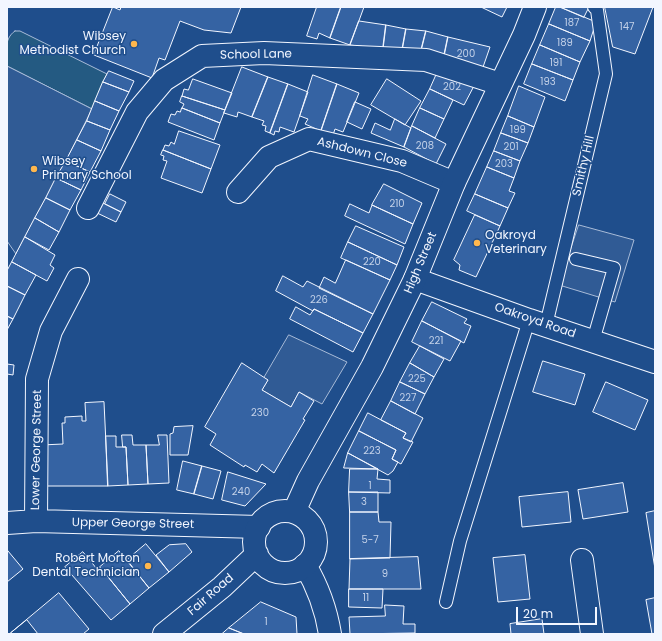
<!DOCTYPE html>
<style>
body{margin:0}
#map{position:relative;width:662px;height:641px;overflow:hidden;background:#1f4e8c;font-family:Poppins,sans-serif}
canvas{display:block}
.frame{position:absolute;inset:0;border:8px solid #f2f6ff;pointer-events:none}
.scale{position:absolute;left:516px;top:607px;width:81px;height:18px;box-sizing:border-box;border:2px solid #f2f6ff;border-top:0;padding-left:5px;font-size:12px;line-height:14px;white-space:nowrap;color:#f2f6ff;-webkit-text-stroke:3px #1f4e8c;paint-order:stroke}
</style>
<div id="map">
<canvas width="662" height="641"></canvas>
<div class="frame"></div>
<div class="scale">20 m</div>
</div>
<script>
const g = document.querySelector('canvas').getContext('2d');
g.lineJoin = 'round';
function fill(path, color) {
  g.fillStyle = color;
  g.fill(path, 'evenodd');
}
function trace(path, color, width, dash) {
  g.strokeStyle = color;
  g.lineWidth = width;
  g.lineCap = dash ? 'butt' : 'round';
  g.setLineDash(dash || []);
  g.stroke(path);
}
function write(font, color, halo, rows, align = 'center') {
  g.font = font + ' Poppins,sans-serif';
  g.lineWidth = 3;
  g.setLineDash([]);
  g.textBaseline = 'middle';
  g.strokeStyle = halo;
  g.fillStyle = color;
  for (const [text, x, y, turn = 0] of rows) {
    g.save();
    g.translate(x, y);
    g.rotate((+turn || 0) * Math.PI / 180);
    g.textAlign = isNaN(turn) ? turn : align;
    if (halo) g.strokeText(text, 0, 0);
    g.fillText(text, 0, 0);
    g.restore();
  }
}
const green = new Path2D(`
 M15 31H20L107 74 92 109 7 66C7 54 3 39 15 31Z`);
fill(green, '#245a82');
trace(green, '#a8bbd7', 1);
const parking = new Path2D(`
 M7 66 92 109 66 161 16 254 7 241Z
 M579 225 634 240 615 302 559 285Z
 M289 335 347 362 322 404 299 392 291 407 262 390 268 380 264 378Z`);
fill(parking, '#305b95');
trace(parking, '#a8bbd7', 1);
const building = new Path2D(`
 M113 7 120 10 121 7H241L231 33 204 30 180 21 165 60 159 58 152 78 94 55Z
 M317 7H341L330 38 319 33 317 39 307 36Z
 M341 7H364L350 45 330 38Z
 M484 7H507L502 17 483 8Z
 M556 7H560L596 22 590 41 549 24Z
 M560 7H589L584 17Z
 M605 7H653L635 54 613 47Z
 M359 21 386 25 383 49 350 45Z
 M549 24 590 41 580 62 540 45Z
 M386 25 406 29 402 51 383 49Z
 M406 29 426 31 420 55 402 51Z
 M426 31 448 37 443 61 420 55Z
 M448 37 490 47 482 70 443 61Z
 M540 45 580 62 573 80 532 64Z
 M532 64 573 80 565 101 524 84Z
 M242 67 268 77 252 117 238 112 237 117 224 113Z
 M439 69 475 84 464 105 430 89Z
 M109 71 134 81 129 92 103 82Z
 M313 75 337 84 321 131 305 124 308 119 300 116Z
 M268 77 288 84 270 133 265 131 266 126 262 125 264 121 252 117Z
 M193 79 232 93 225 110 182 96 184 89 188 90Z
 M387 79 421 101 405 125 371 105Z
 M103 82 129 92 119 111 95 101Z
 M288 84 308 92 294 132 280 127 279 132 275 131 274 135 270 133Z
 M337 84 359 93 343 132 335 129 333 135 321 131Z
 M519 86 545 97 534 127 508 116Z
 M430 89 453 100 444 119 420 108Z
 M182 96 225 110 220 123 182 108 184 104 180 102Z
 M95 101 119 111 110 130 87 121Z
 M355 102 371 109 362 129 347 122Z
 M182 108 220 123 214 140 168 122 171 114 175 115 177 111 180 112Z
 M420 108 444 119 435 138 412 126Z
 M508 116 534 127 528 143 501 133Z
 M395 119 411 128 404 147 371 133 375 123 390 130Z
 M87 121 110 130 101 151 77 140Z
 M412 126 446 144 436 164 404 147Z
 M179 131 220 145 211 169 163 150 165 145 169 146 171 142 174 144Z
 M501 133 528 143 520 161 494 151Z
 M77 140 101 151 90 172 66 161Z
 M163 150 211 169 202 193 161 178 167 161 163 160 164 156 161 155Z
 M494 151 520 161 514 178 487 167Z
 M66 161 90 172 81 190 56 178Z
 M487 167 514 178 509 191 515 193 508 208 475 194Z
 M56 178 81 190 70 210 46 198Z
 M384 184 422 203 413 224 372 205Z
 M110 194 126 202 121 212 105 204Z
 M475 194 508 208 500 226 467 211Z
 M46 198 70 210 59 232 35 218Z
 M99 201 121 212 116 222 95 212Z
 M350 204 369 213 372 205 413 224 405 244 345 216Z
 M475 215 500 226 476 277 459 270 460 265 454 260Z
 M35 218 59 232 49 250 25 237Z
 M356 226 404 247 397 265 348 242Z
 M25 237 55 255 50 265 54 268 47 281 12 262Z
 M348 242 397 265 390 280 341 258Z
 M346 260 390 280 373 314 319 288 324 277 335 283Z
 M12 262 36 275 25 295 7 286V271Z
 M283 276 303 287 307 281 373 314 363 333 314 309 313 311 276 291Z
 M7 286 25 295 13 319 7 316Z
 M432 302 467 319 464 323 471 326 464 343 422 321Z
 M296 307 310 315 314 309 363 333 353 352 290 319Z
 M7 316 13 319 7 330Z
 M422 321 461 341 450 361 412 342Z
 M420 346 444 359 434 377 410 363Z
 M543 361 585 374 575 405 533 392Z
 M242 363 268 380 262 390 291 407 299 392 314 401 303 419 305 420 274 473 262 464 257 472 245 465 244 467 210 445 216 434 205 427Z
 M410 363 434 377 425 394 400 382Z
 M7 364 14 365 13 375 7 374Z
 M400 382 425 394 415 414 391 401Z
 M606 382 648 400 635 430 593 412Z
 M391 401 423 418 411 442 403 438 406 433 381 420Z
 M104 402 108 486H43L41 445 63 444 62 423H65V417L82 416V421H86L85 403Z
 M368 413 406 433 403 438 413 442 401 464 392 459 396 450 359 431Z
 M193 426 188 455H170V434L173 433 174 427Z
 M359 431 396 450 392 459 398 462 393 471 388 475 348 453Z
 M122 435H132L133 445H146L148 484 128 485 126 447H123Z
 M158 435H167L169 483 148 484 146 445H159Z
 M106 436H116V447H126L128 485 108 486Z
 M348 453 378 469 344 468Z
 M183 461 202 466 194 494 177 490Z
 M202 466 221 471 213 499 194 494Z
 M350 469H378L377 479 390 480V493L349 492Z
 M228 472 266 484 245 506 222 500Z
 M623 483 628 512 583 519 578 490Z
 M349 492H378V512H350Z
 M568 492 571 522 522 527 519 497Z
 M655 511V569L646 513Z
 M350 512H378L379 522H391L390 558 350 559Z
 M146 544 169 572 149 588 127 560Z
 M186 544 192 552 169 572 156 555 169 545Z
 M8 551 23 569 7 582V552Z
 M119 551 149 588 130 604 100 567Z
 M83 552 97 569 100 567 130 604 111 620 65 567Z
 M525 555 530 599 498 602 493 558Z
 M418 557 421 589H349L350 559Z
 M349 589H383L382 608 349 607Z
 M59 593 89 629 83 634H12L11 633Z
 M655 598V634H652L646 600Z
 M261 602 296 617 297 634H244L229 628Z
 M385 605 404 606 403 624H415V633L350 634 349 617 385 616Z
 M542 619 544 634H511L510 624Z
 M27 620 38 634H12L11 633Z
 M229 628 244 634H222Z`);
fill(building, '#3563a3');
trace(building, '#f2f6ff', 1);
const service = new Path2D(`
 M576 259 614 268 593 341
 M546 325 606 74 597 10 594 7
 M446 602 460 541 529 320`);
const minor = new Path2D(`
 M238 192 269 157 309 139 402 161 454 183
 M88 208 137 112 164 80 202 56 264 53 426 60 500 84
 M415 279 529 320 655 362
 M36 521 37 379 51 331 78 279
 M7 523 36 521 259 527
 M582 560 592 634
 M305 565C318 587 326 609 330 634`);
const secondary = new Path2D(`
 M254 542a31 31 0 1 1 62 0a31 31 0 1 1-62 0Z
 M294 512 308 481 372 367 415 279 454 183 524 35 535 7
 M164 634 222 587 257 554`);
trace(service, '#f2f6ff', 14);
trace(minor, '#f2f6ff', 24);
trace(secondary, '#f2f6ff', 24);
trace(service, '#1f4e8c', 12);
trace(minor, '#1f4e8c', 22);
trace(secondary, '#1f4e8c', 22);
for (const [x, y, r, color] of [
 [134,44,4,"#ffb74d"],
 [34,169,4,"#ffb74d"],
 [477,243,4,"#ffb74d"],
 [148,566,4,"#ffb74d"]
]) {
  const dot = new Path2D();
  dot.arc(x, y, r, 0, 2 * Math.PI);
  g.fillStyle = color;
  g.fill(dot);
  trace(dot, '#1f4e8c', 1.5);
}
write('10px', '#c3d1e8', null, [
 ["187",572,23],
 ["147",627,27],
 ["189",565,43],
 ["200",466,54],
 ["191",556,63],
 ["193",548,82],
 ["202",452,87],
 ["199",518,130],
 ["208",425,146],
 ["201",511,147],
 ["203",504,164],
 ["210",397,204],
 ["220",372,262],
 ["226",319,300],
 ["221",436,341],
 ["225",417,379],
 ["227",408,398],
 ["230",260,413],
 ["223",372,451],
 ["1",370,486],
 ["240",241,492],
 ["3",364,502],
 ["5-7",370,540],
 ["9",385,574],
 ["11",366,598],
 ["1",266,622]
]);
write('12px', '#f2f6ff', '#1f4e8c', [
 ["Wibsey",126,37],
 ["Methodist Church",126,51],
 ["Wibsey",42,162,"left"],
 ["Primary School",42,176,"left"],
 ["Oakroyd",485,236,"left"],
 ["Veterinary",485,250,"left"],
 ["Robert Morton",140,559],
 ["Dental Technician",140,573]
], 'right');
write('12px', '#f2f6ff', '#1f4e8c', [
 ["School Lane",256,55,-1],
 ["Ashdown Close",362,153,14],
 ["Smithy Hill",584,166,-77],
 ["High Street",421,263,-67],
 ["Oakroyd Road",535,321,19],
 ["Lower George Street",37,450,-89],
 ["Upper George Street",133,524,1],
 ["Fair Road",211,595,-41]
]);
</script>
